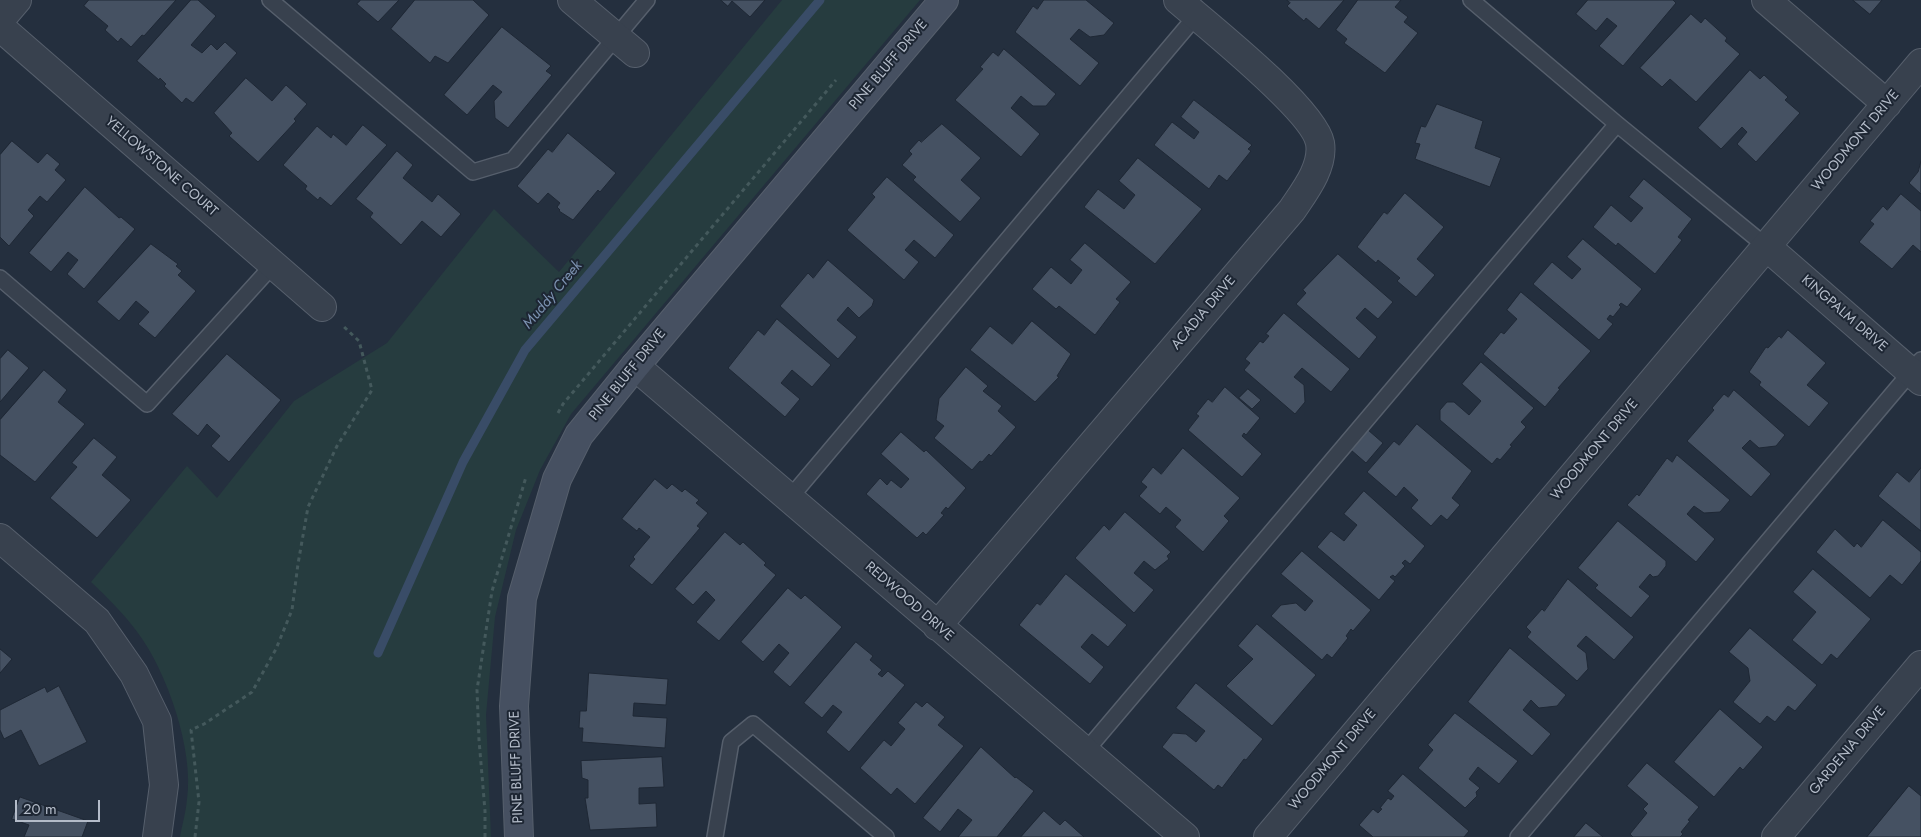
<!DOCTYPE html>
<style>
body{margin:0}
#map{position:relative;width:1921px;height:837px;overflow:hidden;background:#242f3e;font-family:Jost,sans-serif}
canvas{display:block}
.scale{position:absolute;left:15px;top:800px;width:85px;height:22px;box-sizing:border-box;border:2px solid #b4bcc9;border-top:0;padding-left:6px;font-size:15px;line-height:18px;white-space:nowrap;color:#b4bcc9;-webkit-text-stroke:4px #1d2633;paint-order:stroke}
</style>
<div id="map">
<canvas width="1921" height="837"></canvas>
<div class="scale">20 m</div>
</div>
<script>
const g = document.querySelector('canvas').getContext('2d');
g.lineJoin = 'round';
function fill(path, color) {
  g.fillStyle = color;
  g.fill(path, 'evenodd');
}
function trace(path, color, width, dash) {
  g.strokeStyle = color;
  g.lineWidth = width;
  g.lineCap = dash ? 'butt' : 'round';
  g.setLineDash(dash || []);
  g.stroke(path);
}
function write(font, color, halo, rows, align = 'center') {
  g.font = font + ' Jost,sans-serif';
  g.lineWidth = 4;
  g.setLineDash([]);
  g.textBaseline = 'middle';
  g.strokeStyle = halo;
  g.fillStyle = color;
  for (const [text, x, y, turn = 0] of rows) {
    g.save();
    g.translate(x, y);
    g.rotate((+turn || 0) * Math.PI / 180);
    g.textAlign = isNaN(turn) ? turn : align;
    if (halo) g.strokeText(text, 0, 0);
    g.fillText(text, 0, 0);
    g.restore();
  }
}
fill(new Path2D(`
 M782 0H920L571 414 540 470 516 530 495 617 486 715 491 837H180C182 825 186 812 187 799 194 750 167 672 138 633 124 614 108 598 91 582L187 466 217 498 294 401 387 343 494 209 559 272Z`), '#263c3f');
trace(new Path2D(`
 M378 653 463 462 525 350 820 0`), '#394c67', 9);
const building = new Path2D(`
 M89 0H176L144 36 142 35 131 47 121 38 118 42 105 30 108 26 84 6Z
 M191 0H198L216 16 191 45 202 53 211 44 217 50 225 42 237 53 193 103 186 98 182 103 164 86 166 84 160 78 159 80 137 61Z
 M361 0H399L378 22 357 4Z
 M415 0H473L489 15 448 63 435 56 430 63 391 29Z
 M721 0H765L750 17 732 1 728 6Z
 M1044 0H1086L1114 23 1104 35 1090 37 1079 29 1070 39 1099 63 1080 86 1015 32 1033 6 1037 9Z
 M1287 0H1344L1319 29 1306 18 1304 21 1287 6 1290 3Z
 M1358 0H1401L1395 7 1408 17 1404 22 1418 33 1385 73 1344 43 1347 39 1336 30Z
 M1588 0H1673L1676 3 1623 66 1599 46 1617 26 1607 18 1596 31 1576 14Z
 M1853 0H1882L1870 14Z
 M1691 14 1701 23 1705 18 1727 38 1725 41 1740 54 1696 102 1670 79 1662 87 1640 68Z
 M502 27 551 66 546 71 552 75 508 128 495 118 494 101 502 92 493 85 467 115 444 95Z
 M1004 49 1056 94 1046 106H1033L1021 96 1011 108 1040 134 1021 157 955 100 983 69 980 67 993 52 998 56Z
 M1750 70 1760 79 1764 75 1788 97 1785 100 1800 113 1756 162 1737 144 1747 132 1742 127 1721 149 1698 128Z
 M246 78 272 101 286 85 307 104 294 119 296 121 258 162 229 136 232 133 214 113Z
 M1194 100 1252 145 1248 149 1251 151 1227 181 1219 175 1209 189 1154 145 1172 122 1194 139 1199 132 1181 117Z
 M1437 104 1483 121 1475 148 1501 158 1490 187 1415 159 1420 144 1415 143 1421 126 1425 127Z
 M942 124 981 158 961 180 981 198 960 222 913 180 916 177 902 165 912 154 909 151 919 140 921 142Z
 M363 125 387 145 331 206 320 197 318 200 305 189 307 186 283 165 317 126 331 138 333 134 346 145Z
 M568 133 616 173 600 192 598 190 573 220 559 211 560 210 557 207 560 203 548 193 538 204 517 186 548 149 552 152Z
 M12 141 38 163 47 153 60 164 55 170 66 180 47 202 40 196 28 210 34 216 9 246 0 237V155Z
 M397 151 413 165 403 178 432 202 438 194 461 214 441 237 422 221 401 245 370 217 373 213 356 199Z
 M1138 158 1202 209 1155 264 1084 207 1098 189 1124 209 1135 195 1119 181Z
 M1921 161V194L1909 183 1918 172Z
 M887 177 954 235 935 258 914 240 905 250 919 262 904 280 847 230 875 197 872 194Z
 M1644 179 1692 219 1678 237 1682 240 1655 274 1618 243 1616 246 1593 227 1611 205 1631 222 1643 208 1629 197Z
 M85 187 119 218 121 217 135 229 84 289 67 274 78 260 68 252 51 272 29 253Z
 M1405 193 1444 227 1417 259 1435 275 1416 297 1397 281 1400 278 1378 260 1376 263 1357 247 1384 212 1387 214Z
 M1901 194 1921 211V252L1913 245 1892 269 1859 242 1874 224 1870 221 1883 206 1887 210Z
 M1583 239 1642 289 1627 307 1621 303 1619 305 1621 307 1613 317 1610 315 1607 319 1613 324 1599 340 1533 284 1552 262 1572 279 1581 269 1567 257Z
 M1085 243 1131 282 1116 299 1120 302 1095 335 1059 306 1056 309 1032 289 1051 267 1071 284 1082 270 1070 260Z
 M151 244 178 264 176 266 182 271 178 275 196 291 155 338 138 324 149 312 136 301 119 321 97 302Z
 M1338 254 1393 302 1378 319 1365 308 1356 318 1377 337 1359 359 1296 304 1306 293 1303 290Z
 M828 260 874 300 872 306 859 318 848 307 837 320 857 337 838 359 780 306 808 273 813 278Z
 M1521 292 1591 351 1558 388 1560 389 1545 407 1483 354 1501 332 1504 334 1517 319 1507 310Z
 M1284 313 1350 369 1331 392 1302 368 1294 377 1304 385 1305 402 1295 414 1244 370 1250 363 1245 359 1260 341 1263 343 1269 336 1266 334Z
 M777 319 831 365 812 387 792 370 781 383 800 399 785 417 728 368 758 330 764 335Z
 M1032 321 1071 354 1057 376 1059 377 1035 402 970 350 990 326 1012 344Z
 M1788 330 1826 363 1807 385 1829 403 1809 427 1759 385 1761 382 1749 372 1766 347 1768 348 1779 336 1781 338Z
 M8 350 29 368 0 402V359Z
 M227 354 281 400 229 462 211 446 220 436 212 429 207 424 198 436 172 414Z
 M1481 362 1534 408 1521 422 1526 427 1510 445 1512 446 1500 460 1497 458 1492 464 1440 420V410L1447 402H1454L1469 415 1481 401 1462 384Z
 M966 367 988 386 983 391 1002 406 998 411 1016 427 991 456 989 454 982 462 980 461 972 470 934 438 944 426 936 420 939 399Z
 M44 370 67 390 58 402 85 424 35 482 0 455V420Z
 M1225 387 1260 418 1246 435 1244 433 1242 436 1262 454 1242 477 1188 430 1199 416 1196 414 1208 399 1212 402Z
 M1248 389 1261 400 1252 409 1239 398Z
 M1734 390 1785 435 1776 446 1759 448 1750 440 1742 448 1771 474 1751 497 1687 441 1714 410 1712 408 1724 394 1728 397Z
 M1417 424 1472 471 1452 498 1460 505 1447 520 1441 515 1431 526 1411 508 1418 500 1404 487 1396 497 1367 472 1394 441 1399 445Z
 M1368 430 1383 443 1366 463 1351 450Z
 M901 432 924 452 926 450 966 488 948 509 946 507 941 513 944 515 926 535 923 532 917 538 866 494 880 478 887 485 891 480 901 488 909 479 881 454Z
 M94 438 117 457 102 475 131 500 97 538 50 498 77 467 72 463Z
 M1183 448 1240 498 1224 516 1229 521 1203 552 1175 527 1181 520 1166 507 1160 514 1139 496 1147 487 1141 482 1153 467 1161 474Z
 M1677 455 1730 500 1720 512 1704 513 1694 506 1687 514 1715 539 1696 562 1627 505 1637 494 1639 496 1667 458 1672 462Z
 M1921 468V531L1878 496 1897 472 1909 482Z
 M655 479 667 489 672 484 682 492 685 489 699 500 696 503 708 513 697 526 700 528 652 585 629 566 635 559 633 557 650 537 639 528 637 531 622 519Z
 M1364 491 1425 546 1410 564 1405 560 1402 563 1405 566 1395 577 1393 575 1390 577 1395 581 1379 600 1317 547 1331 531 1344 541 1357 525 1344 514Z
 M1125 512 1171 552 1167 556 1169 559 1155 570 1144 561 1134 573 1154 590 1134 613 1075 558 1104 525 1109 530Z
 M1883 520 1921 552V561L1902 585 1890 575 1870 598 1816 552 1835 529 1854 547 1857 543 1861 547Z
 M1618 521 1666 561V566L1658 576 1653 577 1650 574 1639 587 1650 596 1631 618 1595 588 1598 585 1578 568Z
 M725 532 740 545 743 542 766 563 764 565 776 575 719 641 696 622 715 600 706 591 693 605 675 589Z
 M1302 551 1371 610 1353 631 1351 629 1346 636 1348 638 1332 658 1327 654 1322 660 1271 616 1281 605 1296 603 1305 611 1313 601 1281 574Z
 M1813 569 1871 619 1837 659 1831 654 1822 665 1792 640 1816 612 1793 592Z
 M1066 574 1127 625 1108 647 1092 634 1081 647 1104 667 1090 684 1019 625 1037 603 1040 605Z
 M1568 579 1634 637 1614 660 1586 636 1577 646 1586 653 1588 669 1577 681 1527 637 1531 632 1526 627 1542 609 1544 611Z
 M788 588 801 599 805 595 842 627 790 687 773 672 789 653 779 644 763 662 741 642Z
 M1257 624 1316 675 1272 726 1226 686 1253 659 1238 646Z
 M1750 628 1817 685 1795 711 1788 706 1775 722 1767 716 1760 724 1733 702 1750 681 1748 668 1729 652Z
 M856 642 873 656 870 660 882 670 878 674 882 677 888 671 905 685 849 752 826 732 842 712 833 705 822 718 804 703Z
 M1510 648 1566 695 1557 706 1539 708 1531 700 1523 710 1551 734 1532 756 1468 702Z
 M0 649 12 659 0 673Z
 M589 673 668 679 666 705 634 703 633 716 667 718 665 748 582 742 583 728H579L580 711H586Z
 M1196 683 1263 739 1246 760 1244 759 1222 788 1218 785 1214 790 1162 747 1173 733 1186 734 1196 742 1205 731 1176 708Z
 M59 686 87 742 39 766 21 730 4 739 0 730V710L45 687 47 692Z
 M916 702 922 707 927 702 945 717 938 725 964 746 915 804 897 788 891 795 860 768 884 740 891 746 905 729 898 723Z
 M1720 709 1763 747 1743 770 1740 767 1714 797 1674 762Z
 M1455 713 1518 761 1499 784 1478 767 1469 779 1480 788 1476 792 1477 796 1465 808 1418 768 1433 750 1428 745Z
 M981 747 1015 778 1016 777 1034 791 997 837H958L972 820 958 809 940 832 923 818Z
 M662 757 664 787 639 788V804L656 803 657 827 590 830 585 798H588V780L582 778 581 761Z
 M1647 763 1699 807 1688 820 1690 821 1681 832 1683 834 1680 837H1633L1630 834 1647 813 1643 809 1648 804 1627 786Z
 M1403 774 1469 831 1464 837H1373L1359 825 1373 809 1378 813 1382 809 1380 808 1388 798 1391 800 1394 796 1388 791Z
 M1909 786 1921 796V837H1867Z
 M20 797 88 821 82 837H24L29 825 12 819Z
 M1044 811 1060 825 1065 820 1084 837H1021Z
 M1586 823 1603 837H1574Z`);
fill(building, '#455162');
trace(building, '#1f2835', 1);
const lane = new Path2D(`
 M270 0 473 172 513 160 647 0
 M1471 0 1617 124 1767 247
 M0 278 147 404 273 265
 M789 499 1196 16
 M1085 752 1617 124
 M715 837 731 742 753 724 886 837
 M1518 837 1921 360`);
const street = new Path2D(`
 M572 0 635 53
 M1766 0 1887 104
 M0 20 17 0
 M0 27 322 307
 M1767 247 1921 381
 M635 366 1185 837
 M0 538 97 621 134 674 157 721 164 785 157 837
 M937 626 1292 210C1304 192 1324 167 1320 143 1314 110 1207 25 1178 0
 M1268 837 1921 63
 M1776 837 1921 665`);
const secondary = new Path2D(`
 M519 837 514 706 522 598 557 479 579 435 635 366 944 0`);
trace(lane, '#565f6c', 18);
trace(street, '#565f6c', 30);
trace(secondary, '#565f6c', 30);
trace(new Path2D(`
 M558 413 563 404 836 80
 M195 837 199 802 191 730 204 724 252 692 276 649 292 610 298 564 308 507 337 446 372 390 359 341 342 325
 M485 837V811L479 740 477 690 492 591 526 477`), '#44595c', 3, [4, 4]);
trace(lane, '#38414e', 15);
trace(street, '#38414e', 28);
trace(secondary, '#465061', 28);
write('14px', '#b4bcc9', '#1d2633', [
 ["PINE BLUFF DRIVE",889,65,-50],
 ["WOODMONT DRIVE",1856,141,-50],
 ["YELLOWSTONE COURT",161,167,41],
 ["ACADIA DRIVE",1204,313,-50],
 ["KINGPALM DRIVE",1844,314,41],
 ["PINE BLUFF DRIVE",628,375,-51],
 ["WOODMONT DRIVE",1595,450,-50],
 ["REDWOOD DRIVE",909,602,41],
 ["GARDENIA DRIVE",1848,751,-50],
 ["WOODMONT DRIVE",1333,760,-50],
 ["PINE BLUFF DRIVE",517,767,-92]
]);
write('italic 15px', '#7c92b1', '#1d2633', [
 ["Muddy Creek",553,295,-50]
]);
</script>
